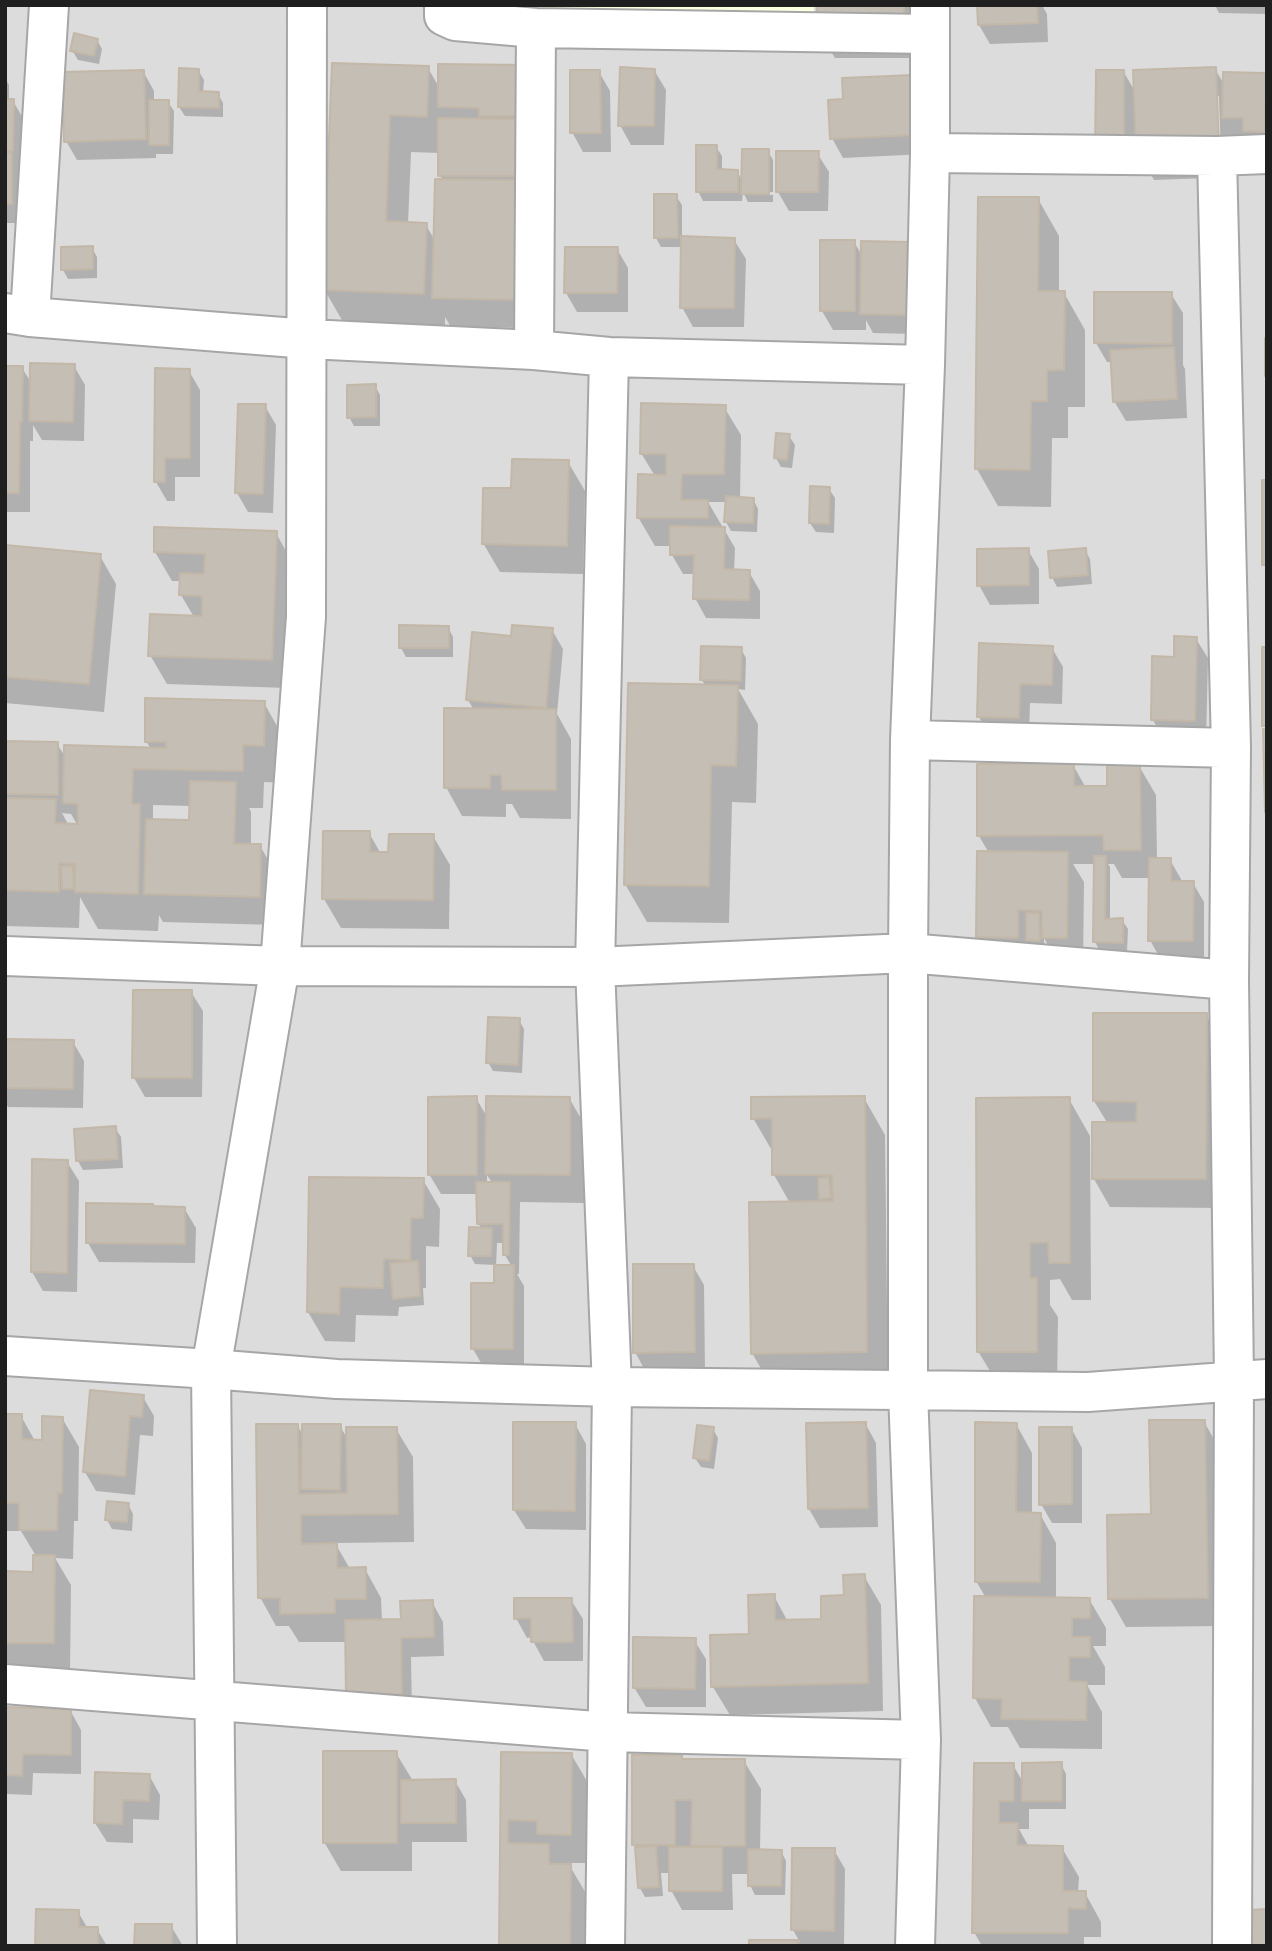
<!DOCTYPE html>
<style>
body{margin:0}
#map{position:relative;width:1272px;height:1951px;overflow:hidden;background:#f0eee5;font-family:Lato,sans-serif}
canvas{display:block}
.frame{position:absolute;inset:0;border:7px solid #1f1f1f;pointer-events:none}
</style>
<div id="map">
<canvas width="1272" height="1951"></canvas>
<div class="frame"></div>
</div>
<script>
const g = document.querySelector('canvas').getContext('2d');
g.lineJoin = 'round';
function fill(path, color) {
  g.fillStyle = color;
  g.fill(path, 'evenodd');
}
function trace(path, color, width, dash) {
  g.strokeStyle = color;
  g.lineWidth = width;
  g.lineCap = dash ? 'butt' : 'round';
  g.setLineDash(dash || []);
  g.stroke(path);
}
fill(new Path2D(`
 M5 5H1267V1946H5Z`), '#dddcdc');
fill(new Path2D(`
 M485 5H814V30Z`), '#faffdf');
fill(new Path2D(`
 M818 5H920V58H835L818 29Z
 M979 5H1042L1047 14 1048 42 990 44 979 25Z
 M1215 5H1267V14L1219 13Z
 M97 40 102 49 99 64 78 60 72 50Z
 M334 64 428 68 440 89 526 66 533 328 451 327 445 317V331L346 327 324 289ZM411 152 440 153V175L443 181 435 241 426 225 408 224Z
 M1215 69 1225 86 1265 75 1267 79V151L1248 137 1235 177 1154 180 1138 151 1108 171 1123 71 1136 93ZM1215 96H1219L1221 158H1218Z
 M198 70 204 80 203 93 218 94 223 103V117L185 116 179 107Z
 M654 70 666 90 664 145H631L620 125Z
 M143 71 154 91V102H168L174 111 173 154H156V158L77 160 66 141Z
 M599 72 610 91 611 152H583L572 132Z
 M912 76 925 154 843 158 832 138Z
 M5 78 9 85V101H13L24 120 22 223H5Z
 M716 147 722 156V171H737L743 182 768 151 773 160V192H746V195H773V202H748L743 192 742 201H703L698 191Z
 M817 153 829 172 828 211H789L778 192Z
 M676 196 682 205V238L734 240 746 259 744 327H693L682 307 683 247H661L656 238Z
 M1038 199 1059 236V293H1064L1085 330V407H1068V438H1052L1051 507 998 506 977 469Z
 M854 242 863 257 907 243 918 263 917 334 873 333 866 320V330H833L822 311Z
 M92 248 97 257V278L68 279 63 270 62 249Z
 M617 249 628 268V312H577L566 293Z
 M1171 294 1183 313V365L1185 369 1187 418 1126 421 1114 401 1113 362H1107L1096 343Z
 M74 366 85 385 84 441 42 440 33 425V441H30V512H5V368H22L32 384Z
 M189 371 200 390V477H175V501H167L156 482Z
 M375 386 380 395V426H354L349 417Z
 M265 406 276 425 273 513 248 512 237 493Z
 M724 407 741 435 740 499H753L758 509 757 532 731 531 726 522 727 502H708L735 548 734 571 749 572 760 591V619L706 618 695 598V574H683L672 555V546H655L638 517 655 476 641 453Z
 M789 436 795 445 792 468 781 467 776 458Z
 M568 462 585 491 583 574 500 572 483 543 513 490Z
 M829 489 835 498 834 533 816 532 810 523Z
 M276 533 292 562 288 688 167 684 150 655 194 617 181 595V581H172L155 552Z
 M5 547 100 556 116 584 104 712 5 703Z
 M1028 550 1039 569V604L990 605 979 585Z
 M1085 550 1090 559 1092 584 1057 587 1052 577Z
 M448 627 453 637V657H406L401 648Z
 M552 630 563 649 557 714 571 739V819L520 818 512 804H506V817L462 816 446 787 474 710 468 700 513 638Z
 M1196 639 1208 658 1206 740 1164 739 1153 720 1175 659Z
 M1052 648 1063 667 1062 704 1030 703 1029 737 990 736 979 717Z
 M741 649 746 658 745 690 738 689 758 724 756 803 732 802 729 923 647 922 625 884 706 686 701 679Z
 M264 703 285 740V783L264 782 263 808H249L251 812V846H260L277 875 276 925 163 922 159 915 158 931 98 929 80 897 79 928 5 926V743L57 744 66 758 151 749 146 741ZM153 805 191 806V822L153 821ZM62 813 71 814 78 826H69Z
 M1073 765 1086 788H1109L1139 766 1156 795 1157 860H1170L1181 879V883H1193L1204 902V960H1161L1150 940 1151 878H1122L1114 864H1108L1110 867V920H1122L1128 929 1127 952 1100 951 1095 942V864H1073L1084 882 1083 966H1060L1044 938V949L994 966 977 937 989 853 979 836Z
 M369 833 381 854H390L433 836 450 865 449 929 341 928 324 899Z
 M191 992 203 1011 202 1097H145L134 1078Z
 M1206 1015 1223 1044 1222 1208 1110 1207 1094 1179 1108 1124 1094 1101Z
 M519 1020 524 1029 522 1073 493 1071 488 1062Z
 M5 1041 73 1042 84 1061 83 1108 8 1107 5 1102Z
 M476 1098 487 1117 569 1098 586 1127 585 1203 520 1202 519 1274H517L524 1286V1368H484L473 1349 496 1285 495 1265 475 1264 470 1255 482 1230 478 1223V1194H441L429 1174ZM487 1175 493 1184H487ZM497 1243H505V1255L512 1267H496Z
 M864 1098 885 1135 888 1389 774 1391 752 1353 790 1203 774 1175V1154L753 1118Z
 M1069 1099 1090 1136 1091 1300H1072L1060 1279 1050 1280V1305L1058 1317 1057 1389 1000 1388 978 1351Z
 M115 1128 121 1137 123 1168 83 1170 78 1161Z
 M67 1162 79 1181 77 1292 43 1291 32 1272Z
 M423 1180 440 1209 439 1247 426 1246V1288H423L424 1305 399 1307 398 1316 356 1315 355 1342 325 1341 308 1312Z
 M154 1208H184L196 1228 195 1263 99 1262 88 1243Z
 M693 1266 704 1285 705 1371 646 1372 635 1352Z
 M143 1397 154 1416 153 1436 140 1435 135 1495 96 1491 85 1472Z
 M5 1416H21L35 1441 43 1442 62 1418 79 1447 78 1521H74L73 1559 55 1558 71 1585 70 1672 5 1671V1573L34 1574 36 1556 21 1531H5Z
 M1204 1422 1221 1451 1224 1626 1126 1627 1110 1599Z
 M865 1423 876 1443 878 1527 820 1528 809 1509Z
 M575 1424 586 1444V1530L526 1529 514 1510Z
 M1016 1424 1032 1453V1514H1040L1056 1543V1599H1089L1106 1628V1646H1093L1105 1667V1685H1087L1102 1712V1749L1020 1748 1008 1727H991L975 1698 986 1598 976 1581Z
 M297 1425 304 1437 340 1426 348 1440 396 1429 413 1457 414 1542 335 1543 350 1569H365L381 1598 382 1621 403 1620 432 1602 443 1622 444 1656 411 1657 412 1713 358 1714 347 1642H299L289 1626H276L260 1597Z
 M1071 1428 1082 1448V1523H1052L1041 1504Z
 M713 1429 718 1438 714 1469 701 1467 695 1458Z
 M128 1504 133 1514 132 1531 112 1529 107 1520Z
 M864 1576 881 1605 883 1711 730 1715 713 1687 751 1636 774 1596 788 1622 823 1621Z
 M571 1600 583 1619V1661H544L533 1641V1637L527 1638 516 1618Z
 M694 1640 706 1659V1707H646L634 1687Z
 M5 1709 70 1710 81 1730V1774L33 1773 32 1795 5 1794Z
 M396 1753 413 1781H455L466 1800 467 1842H412V1871H341L324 1842Z
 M503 1754H571L588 1783 587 1863H568L587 1895 586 1946H500Z
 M681 1757 683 1760 744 1761 761 1789 760 1851H781L786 1861 785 1895H755L750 1885V1874H732L733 1910H682L671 1890V1873H661L663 1896 645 1897 640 1888 637 1851 634 1844Z
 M1061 1764 1066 1774V1809H1029V1829H1019L1029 1847 1062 1848 1079 1877 1078 1893H1085L1101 1922V1937H1084V1946H982L974 1932 976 1765H1013L1024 1784Z
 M149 1775 160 1795 159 1820 133 1819V1843L107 1842 95 1823Z
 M834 1850 845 1869 844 1946H750V1942H800L793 1930Z
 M78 1912 88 1929H97L107 1946H36Z
 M171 1926 183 1946H136Z`), '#0003');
const building = new Path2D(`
 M817 5H904V30H816Z
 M977 5H1037L1038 23 978 25Z
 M74 33 98 39 94 56 70 51Z
 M332 63 429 66 427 117 390 115 386 221 427 223 424 294 323 290Z
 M438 64 527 65V116H479V108L438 107Z
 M620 67 655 69 654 126H618Z
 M1216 67 1219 149 1136 152 1133 70Z
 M179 68 199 69V91L219 92V108L178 107Z
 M144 70 146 139 64 142 62 72Z
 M570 70H600L601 133H570Z
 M1096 70H1124V153L1095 152Z
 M1223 72 1266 73 1265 132 1243 131V118H1222Z
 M913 75 915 135 830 139 828 100 843 99 842 78Z
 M5 99H14L13 151H5Z
 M149 100H169V145H149Z
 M438 118 522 119V176H438Z
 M696 145H717V169L738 170V192H696Z
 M742 149H769V194H741Z
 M776 151H819L818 192H776Z
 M5 153H12V204H5Z
 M435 179 520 180 517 300 432 298Z
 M654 194H677L678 238H654Z
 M978 197H1039L1038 291H1065L1064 370H1047V401H1031L1030 470 975 469Z
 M681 236 735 238 734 308H680Z
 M820 240H855V311H820Z
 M861 241 908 242 907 315 860 314Z
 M93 246V269L61 270V247Z
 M565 247H618L617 293H564Z
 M1094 292H1172V344L1094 343Z
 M1265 338H1267V376H1265Z
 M1174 347 1177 399 1113 402 1110 350Z
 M30 363 75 364 73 422 29 421Z
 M5 366H23L22 422H20L19 493H5Z
 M155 368 190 369V458H165V482H154Z
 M376 384V417L347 418V385Z
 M641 403 726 405 724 474H682L681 500H708V518H637L638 474 666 475V454H640Z
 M238 404H266L263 494 235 493Z
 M776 433 790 434 787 460 774 458Z
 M512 459 569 460 567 546 482 544 483 488H511Z
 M1262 480H1267V565H1262Z
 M810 486 830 487 829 524 809 523Z
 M726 496 754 498 753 523 724 522Z
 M670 526 725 527 724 569 750 570 749 600 693 599 694 555H670Z
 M154 527 277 531 272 660 148 656 150 614 202 616V596L179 595 180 573 204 574 205 554 154 552Z
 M5 545 101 554 89 684 5 677Z
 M1029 548V585L977 586V549Z
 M1086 548 1088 575 1050 578 1048 551Z
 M399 625 449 626V648H399Z
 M512 625 553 628 546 708 466 700 472 632 511 636Z
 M1174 636 1197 637 1195 721 1151 720 1152 656 1174 657Z
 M979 643 1053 646 1052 685 1020 684 1019 718 977 717Z
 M701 646 742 647 741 681 700 680Z
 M1262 647H1267V726H1262Z
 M628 683 738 685 736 766 711 765 709 886 624 885Z
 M145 698 265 701 264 746 243 745V771L133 769 132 804H140L138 894 75 892V864L59 863V892L5 890V798L56 799 55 823 78 824V804L63 803 64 745 166 748V742H145Z
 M444 708 556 709V790H502L501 775H490V788H444Z
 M1263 729H1267V812H1265Z
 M5 741 58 742V795L5 794Z
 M1074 763V786H1107V765H1140L1141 850H1104L1103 835 977 836V764Z
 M190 781 236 782 234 844H261L260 897 144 894 146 819 189 820Z
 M1266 813 1267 893H1266Z
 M323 831H370V852H388L389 834H434L433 900 322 899Z
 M977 851 1068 852 1067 938H1042V911L1018 910V938L976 937Z
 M1094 856H1106L1105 919 1123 918V943L1093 942Z
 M1149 858H1171V881H1194L1193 941H1148Z
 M61 866H73L74 889H62Z
 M1026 913H1039L1040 941 1026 940Z
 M133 990H192V1078H132Z
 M1093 1013H1207L1206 1179H1092V1122H1136L1137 1102 1093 1101Z
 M488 1017 520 1018 518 1065 486 1063Z
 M5 1039 74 1040 73 1089 5 1088Z
 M477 1096V1175H428V1097Z
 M486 1096 570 1097V1175L485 1174Z
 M865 1096 867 1352 751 1354 749 1202 833 1201 832 1175H772V1118L751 1119V1097Z
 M1070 1097V1263H1049L1048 1242 1030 1243V1278H1037V1352H977L976 1098Z
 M116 1126 118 1159 76 1161 74 1129Z
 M32 1159 68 1160 67 1273 31 1272Z
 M309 1177 424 1178 423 1218H411L410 1260 384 1259 383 1288 340 1287 339 1314 307 1312Z
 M829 1177 831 1198 819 1199 818 1178Z
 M476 1182H510L509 1255H503V1224H477Z
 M86 1203 153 1204V1206L185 1207V1244L86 1243Z
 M469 1227 492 1228 491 1256H468Z
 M418 1261 420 1296 393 1299 390 1263Z
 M633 1264H694L695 1352 633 1353Z
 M494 1265H514L513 1349H471V1283H494Z
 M90 1390 144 1395 142 1417 130 1416 125 1476 83 1472Z
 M5 1414H22V1439L42 1440V1416L63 1417 62 1493H58L57 1530H19V1503H5Z
 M1149 1420H1205L1208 1598 1108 1599 1107 1515 1151 1514Z
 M513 1422H576L575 1511 513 1510Z
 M866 1422 868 1508 808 1509 806 1423Z
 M975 1422 1017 1423 1016 1512 1041 1513 1040 1582H975Z
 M256 1424H298L299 1494 347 1493 346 1427H397L398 1514 301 1515V1544L337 1543V1568L366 1567V1599H335V1613L280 1614V1598H258Z
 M302 1424H341L340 1490 301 1489Z
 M697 1425 714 1427 709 1461 693 1458Z
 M1039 1427H1072V1504L1039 1505Z
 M107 1501 129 1503 127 1522 105 1520Z
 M33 1555H55L54 1643H5V1571L33 1572Z
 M865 1574 868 1683 711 1687 710 1635 749 1634 748 1595 775 1594V1620L821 1619V1596L844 1595 843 1575Z
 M974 1596 1090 1598V1618H1072V1637H1090V1657H1069V1681L1087 1682 1086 1720 1001 1719 1002 1699 973 1698Z
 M514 1598H572L573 1642H531V1618L514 1619Z
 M433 1600 434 1637 401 1638 402 1694 346 1695 345 1620 401 1619 400 1601Z
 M633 1637 696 1638 695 1689 633 1688Z
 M5 1707 71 1709V1755L23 1754 22 1776 5 1775Z
 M323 1751H397V1843H323Z
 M501 1752 572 1753 571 1835 537 1834V1821L508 1820V1843L549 1844V1864H571L570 1946H499Z
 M632 1755H682V1759H745V1846H691L692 1800H675V1845H632Z
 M1062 1762V1801H1022V1763Z
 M974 1763H1014V1801H999V1823H1018L1017 1845 1063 1846V1891H1086V1909L1068 1908V1933H972Z
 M95 1772 150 1774 149 1801 123 1800 122 1824 94 1823Z
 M456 1779V1823H401V1780Z
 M656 1846 659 1887 638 1888 635 1847Z
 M669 1847H722V1891H669Z
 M792 1848H835L834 1931 791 1930Z
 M748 1849 782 1850 781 1886H748Z
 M36 1909 79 1910V1927H98V1946H35Z
 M1267 1909V1946H1252L1250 1910Z
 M135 1924H172V1946H134Z
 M749 1940H798V1946H749Z`);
fill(building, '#c5beb4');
trace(building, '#c3b7a7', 2);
const minor = new Path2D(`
 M444 5V16L455 21 536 28 930 34
 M930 5V153L1217 156 1267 154
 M1217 156 1231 748 1229 980 1234 1381 1232 1946
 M5 313 30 317 308 339 534 350 609 357 925 365 930 153
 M30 317 49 5
 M534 350 536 28
 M910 740 1231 748
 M5 956 280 966 595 967 908 953 1229 980
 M5 1356 211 1369 337 1379 612 1387 1088 1392 1267 1379
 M5 1684 608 1732 921 1740
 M217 1946 211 1369 280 966 306 617 307 5
 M605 1946 612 1387 595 967 609 357
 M915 1946 921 1740 908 1391V953L910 740 925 365`);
trace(minor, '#a6a6a6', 42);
trace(minor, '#fff', 38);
</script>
